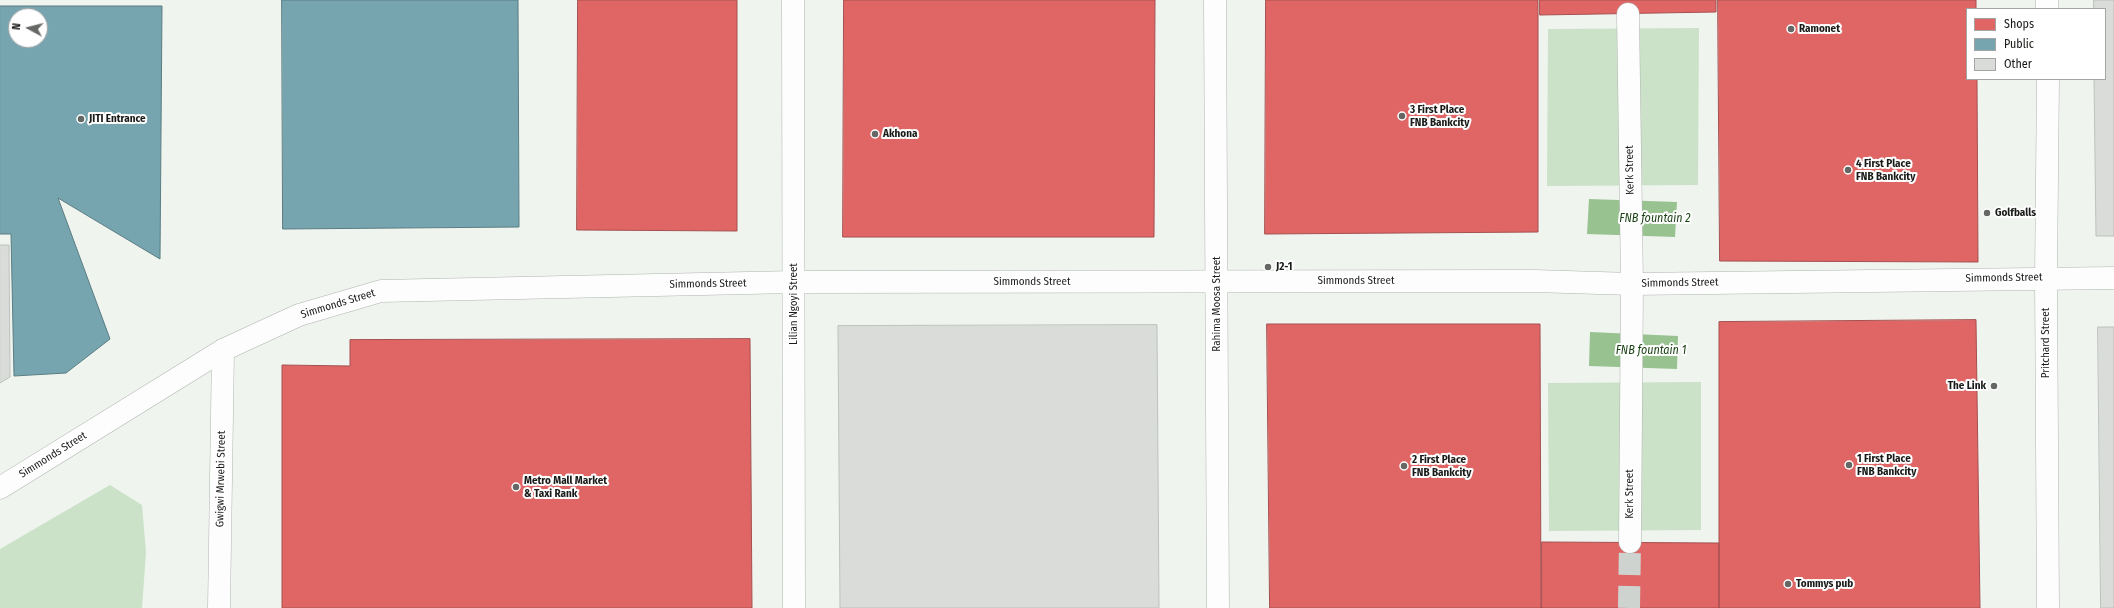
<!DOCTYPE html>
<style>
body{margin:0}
#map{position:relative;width:2114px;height:608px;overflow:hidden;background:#eff4ef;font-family:"Fira Sans Condensed",sans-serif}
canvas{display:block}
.legend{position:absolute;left:1966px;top:8px;width:140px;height:72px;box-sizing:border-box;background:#fff;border:1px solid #a3a4a3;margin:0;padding:5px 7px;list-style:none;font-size:12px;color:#191b18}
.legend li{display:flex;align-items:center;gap:8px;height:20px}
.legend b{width:20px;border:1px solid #a3a4a3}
.north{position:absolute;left:8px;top:8px;width:40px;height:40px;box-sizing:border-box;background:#fff;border:1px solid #a3a4a3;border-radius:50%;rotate:277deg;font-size:11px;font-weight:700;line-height:16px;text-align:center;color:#191b18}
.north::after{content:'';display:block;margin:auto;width:14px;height:18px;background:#646763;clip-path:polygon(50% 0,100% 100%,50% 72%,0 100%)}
</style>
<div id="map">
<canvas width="2114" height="608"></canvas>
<ul class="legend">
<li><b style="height:11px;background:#e06666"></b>Shops</li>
<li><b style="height:11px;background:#76a5af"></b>Public</li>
<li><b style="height:11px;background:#d9dcd9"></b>Other</li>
</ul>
<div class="north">N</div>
</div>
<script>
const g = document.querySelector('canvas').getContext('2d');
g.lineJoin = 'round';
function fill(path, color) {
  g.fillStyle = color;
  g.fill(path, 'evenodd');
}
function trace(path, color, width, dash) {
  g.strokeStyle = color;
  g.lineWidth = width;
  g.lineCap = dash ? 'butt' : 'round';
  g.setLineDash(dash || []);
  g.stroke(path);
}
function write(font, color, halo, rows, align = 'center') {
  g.font = font + ' "Fira Sans Condensed",sans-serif';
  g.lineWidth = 4;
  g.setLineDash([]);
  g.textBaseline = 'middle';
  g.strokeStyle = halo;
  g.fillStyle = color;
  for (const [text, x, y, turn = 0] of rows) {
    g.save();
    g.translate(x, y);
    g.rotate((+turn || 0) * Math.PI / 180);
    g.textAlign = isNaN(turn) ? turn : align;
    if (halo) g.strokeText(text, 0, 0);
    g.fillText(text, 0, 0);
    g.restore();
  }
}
fill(new Path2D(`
 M1699 28 1698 185 1547 186 1548 29Z
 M1701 382V530L1549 531 1548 383Z
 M110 485 142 505 146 552 142 608H0V549Z`), '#cbe2c8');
fill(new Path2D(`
 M1589 199 1677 202 1675 237 1587 234Z
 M1590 332 1678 336 1677 369 1589 366Z`), '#98c290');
const shops = new Path2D(`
 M578 0H737V231L577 230Z
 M844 0H1155L1154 237H843Z
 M1266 0H1538V232L1265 234Z
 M1540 0H1716V12L1540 15Z
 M1718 0H1976V9H1967V79H1977L1978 262 1720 261Z
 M1976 320 1980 608H1719V322Z
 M1267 324H1540L1541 608H1270Z
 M750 339 752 608H282V365L350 366V340Z
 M1542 542 1719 543V608H1542Z`);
fill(shops, '#e06666');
trace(shops, '#a4504f', 1);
const public = new Path2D(`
 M282 0H518L519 227 283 229Z
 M0 6H162L160 259 58 198 110 339 66 373 14 376 11 234H0ZM16 16H40V40H16Z`);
fill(public, '#76a5af');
trace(public, '#5a7c82', 1);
const building = new Path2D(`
 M2094 0H2114V236H2096L2094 79H2105V9H2094Z
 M0 245H9L10 377 0 383Z
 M1157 325 1159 608H840L838 326Z
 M2098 327H2114V608H2101Z`);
fill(building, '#d9dcd9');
trace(building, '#bec1be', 1);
trace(new Path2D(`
 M1629 608 1630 542`), '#cfd3cf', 22, [22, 11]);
const minor = new Path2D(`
 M2047 0V9
 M1628 14 1632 284 1630 542
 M2048 79 2046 277 2048 608
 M219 608 223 350`);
const tertiary = new Path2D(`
 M793 0 794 608
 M1215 0 1218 608`);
const secondary = new Path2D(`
 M0 488 223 350 299 315 381 291 794 282 1534 281 1632 284 2114 278`);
trace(minor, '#b0b4b0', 23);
trace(tertiary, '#b0b4b0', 23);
trace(secondary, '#b0b4b0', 23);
trace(minor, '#fdfdfd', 22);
trace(tertiary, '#fdfdfd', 22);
trace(secondary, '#fdfdfd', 22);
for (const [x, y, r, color] of [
 [1791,29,4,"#646763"],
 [1402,116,4,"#646763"],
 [81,119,4,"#646763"],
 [875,134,4,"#646763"],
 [1848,170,4,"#646763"],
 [1987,213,4,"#646763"],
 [1268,267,4,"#646763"],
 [1994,386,4,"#646763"],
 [1849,465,4,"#646763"],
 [1404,466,4,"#646763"],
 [516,487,4,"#646763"],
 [1788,584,4,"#646763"]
]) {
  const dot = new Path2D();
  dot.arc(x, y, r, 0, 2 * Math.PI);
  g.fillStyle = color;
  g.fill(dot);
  trace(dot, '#fff', 1.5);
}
write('bold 11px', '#191b18', '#fff', [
 ["Ramonet",1799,29],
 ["3 First Place",1410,110],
 ["FNB Bankcity",1410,123],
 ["JITI Entrance",89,119],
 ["Akhona",883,134],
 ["4 First Place",1856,164],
 ["FNB Bankcity",1856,177],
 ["Golfballs",1995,213],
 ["J2-1",1276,267],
 ["The Link",1986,386,"right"],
 ["1 First Place",1857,459],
 ["FNB Bankcity",1857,472],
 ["2 First Place",1412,460],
 ["FNB Bankcity",1412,473],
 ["Metro Mall Market",524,481],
 ["& Taxi Rank",524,494],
 ["Tommys pub",1796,584]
], 'left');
write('11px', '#191b18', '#fff', [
 ["Kerk Street",1630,170,-91],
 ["Simmonds Street",2004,278,-1],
 ["Simmonds Street",1356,281],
 ["Simmonds Street",1032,282],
 ["Simmonds Street",1680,283,-1],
 ["Simmonds Street",708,284,-1],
 ["Simmonds Street",338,304,-17],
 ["Lilian Ngoyi Street",794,304,-90],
 ["Rahima Moosa Street",1217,304,-90],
 ["Pritchard Street",2046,343,-90],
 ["Simmonds Street",53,455,-32],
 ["Gwigwi Mrwebi Street",221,479,-89],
 ["Kerk Street",1630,494,-90]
]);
write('italic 12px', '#173f10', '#fff', [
 ["FNB fountain 2",1655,219],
 ["FNB fountain 1",1651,351]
]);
</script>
